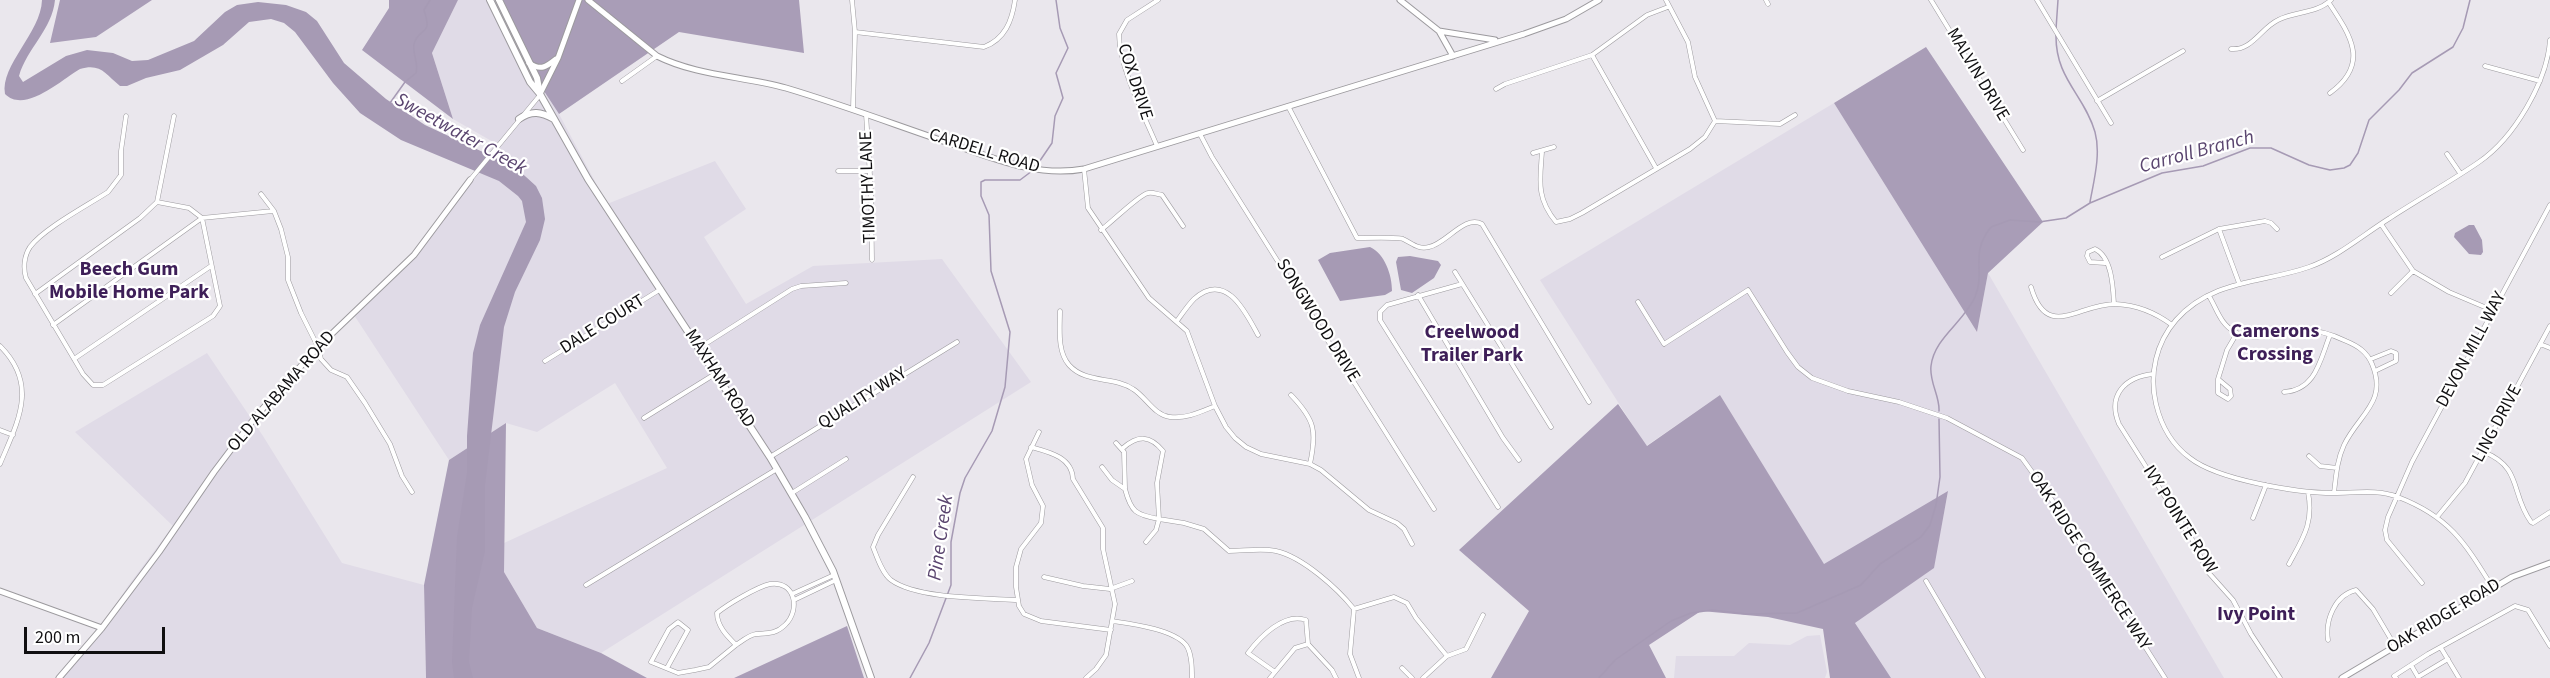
<!DOCTYPE html>
<style>
body{margin:0}
#map{position:relative;width:2550px;height:678px;overflow:hidden;background:#eae7ed;font-family:"Source Sans 3",sans-serif}
canvas{display:block}
.scale{position:absolute;left:24px;top:627px;width:141px;height:27px;box-sizing:border-box;border:3px solid #100f11;border-top:0;padding-left:8px;font-size:18px;line-height:21px;white-space:nowrap;color:#100f11;-webkit-text-stroke:4px #fff;paint-order:stroke}
</style>
<div id="map">
<canvas width="2550" height="678"></canvas>
<div class="scale">200 m</div>
</div>
<script>
const g = document.querySelector('canvas').getContext('2d');
g.lineJoin = 'round';
function fill(path, color) {
  g.fillStyle = color;
  g.fill(path, 'evenodd');
}
function trace(path, color, width, dash) {
  g.strokeStyle = color;
  g.lineWidth = width;
  g.lineCap = dash ? 'butt' : 'round';
  g.setLineDash(dash || []);
  g.stroke(path);
}
function write(font, color, halo, rows, align = 'center') {
  g.font = font + ' "Source Sans 3",sans-serif';
  g.lineWidth = 4.5;
  g.setLineDash([]);
  g.textBaseline = 'middle';
  g.strokeStyle = halo;
  g.fillStyle = color;
  for (const [text, x, y, turn = 0] of rows) {
    g.save();
    g.translate(x, y);
    g.rotate((+turn || 0) * Math.PI / 180);
    g.textAlign = isNaN(turn) ? turn : align;
    if (halo) g.strokeText(text, 0, 0);
    g.fillText(text, 0, 0);
    g.restore();
  }
}
fill(new Path2D(`
 M458 0H501L540 85 559 114 607 204 715 161 746 209 704 237 746 304 813 266 942 259 1031 382 601 653 537 628 504 572V543L667 468 615 383 537 432 506 423 449 460 354 315 426 242 495 143 453 119 432 53Z
 M1834 103 1977 332 1988 273 2224 678H1891L1855 623 1933 568 1948 492 1824 565 1720 395 1646 446 1540 280Z
 M207 353 263 436 342 563 424 585 426 678H56L100 629 128 586 173 526 75 432Z
 M1820 635 1827 672 1825 678H1674L1676 656H1734L1749 643 1790 645 1807 636Z`), '#e0dbe7');
fill(new Path2D(`
 M60 0H152L96 37 50 43Z
 M389 0H458L432 53 453 119 362 50 389 8Z
 M501 0H799L804 53 679 32 559 114 540 85Z
 M1926 47 2043 222 1988 273 1977 332 1834 103Z
 M1720 395 1824 564 1948 491 1934 568 1855 623 1891 678H1830L1823 629 1768 617 1701 611 1649 645 1666 678H1491L1529 611 1459 550 1618 404 1647 446Z
 M506 423 504 572 537 628 601 653 647 678H426L424 585 449 460Z
 M847 626 864 678H734Z`), '#a99db7');
fill(new Path2D(`
 M42 0H55C52 30 27 48 19 76L23 82 66 56 87 50 113 53 132 61 148 60 194 41 225 12 237 5 258 2 286 5 306 12 317 21 344 63 386 99 425 125 515 167 536 186 542 198 545 219 540 240 515 292 504 327 485 485V551L472 608 469 662 473 678H454L452 662 457 537 467 473V436L473 353 480 325 526 222 522 201 518 196 499 181 401 140 360 113 333 83 295 32 284 23 271 19 249 22 223 45 180 70 146 78 127 86H120C105 74 101 63 80 69 61 80 25 114 5 94 0 65 41 33 42 0Z
 M2469 225H2474L2482 240 2483 252 2481 255 2469 254 2454 237 2455 233Z
 M1370 247C1385 254 1392 275 1392 291L1385 295 1340 301 1318 260 1330 253Z
 M1410 256 1438 261 1441 265 1434 278 1412 293 1401 290 1396 262 1398 257Z`), '#a69ab4');
trace(new Path2D(`
 M2056 29 2058 0
 M2056 34C2055 79 2084 94 2095 132 2101 154 2094 180 2090 202
 M390 103 405 82 416 73C419 62 412 55 414 44 420 25 433 38 424 10L430 0
 M1035 168 1052 143 1055 116 1063 98 1056 73 1068 48 1060 28 1056 0
 M1939 411C1940 396 1929 382 1931 366 1934 338 1964 322 1975 297 1986 271 1969 254 1991 227L2010 220 2039 222 2066 218 2090 203 2162 173 2203 166 2250 148H2271L2309 165 2330 170 2344 168 2350 165 2358 153 2369 120 2399 90 2412 73 2453 47 2463 28 2470 0
 M910 678 929 643 951 585V542L960 493 965 478 992 431 1005 387 1010 332 991 271 989 215 981 196V182L985 180H1020L1032 171
 M1599 678 1615 660 1671 621 1691 613 1712 610 1747 614 1797 613 1861 585 1880 564 1921 537 1930 525 1936 505 1940 477 1939 419`), '#a69ab4', 1.5);
const minor = new Path2D(`
 M852 0 855 32 853 109
 M1766 0 1768 4
 M1931 0 2023 150
 M2037 0 2111 123
 M2329 3C2351 36 2370 64 2330 93
 M855 32 984 47C1005 39 1012 21 1015 0
 M2231 49C2252 51 2261 28 2278 20 2295 11 2316 14 2331 0
 M1592 55 1656 168
 M2485 66 2540 81
 M622 81 657 56
 M1496 89 1505 84 1592 55 1647 15 1668 7
 M2097 101 2183 51
 M1288 106 1357 238C1364 238 1399 237 1403 239 1412 243 1418 250 1429 247 1446 244 1465 214 1482 224L1589 402
 M866 114 871 191 872 260
 M126 116 121 151V175L108 192C88 205 43 229 30 247 24 256 23 268 26 278L83 374 93 385H103L213 316 220 306 202 218
 M1715 121 1780 124 1795 115
 M1200 134 1212 157 1434 509
 M1157 146C1144 115 1119 67 1119 34L1127 20 1158 0
 M1542 152C1540 180 1536 198 1556 222L1570 219 1582 213 1690 149 1705 137 1715 121 1695 77 1688 42 1666 0
 M1533 153 1554 147
 M2447 154 2460 173
 M1084 169 1088 208 1149 298 1187 331 1215 406 1226 427 1235 438 1246 447 1261 454 1310 464 1321 470 1369 510 1397 523 1404 529 1412 544
 M838 171H870
 M470 180 540 95
 M261 194 274 211 281 229 288 257V280L301 313 318 347 321 359 331 370 347 377 365 403 390 444 402 476 412 492
 M157 202 189 208 202 218
 M202 218 273 211
 M2381 224 2413 271 2449 292 2494 311
 M2219 229 2239 283
 M1101 230C1112 222 1140 194 1148 193 1152 192 1157 194 1162 195L1183 226
 M2162 257 2219 229 2265 221 2271 223 2277 229
 M2105 263 2090 262 2087 256 2088 252 2095 249C2112 257 2113 287 2114 304
 M1455 272 1551 427
 M1462 284 1387 305 1380 312V320L1498 507
 M2031 287C2047 342 2079 303 2116 304 2136 305 2156 313 2172 325
 M2391 293 2413 271
 M35 294 140 218 157 202 174 116
 M1418 295 1503 438 1519 460
 M2209 296C2217 309 2220 324 2235 332 2255 343 2277 332 2297 330 2314 329 2331 334 2346 341 2358 346 2367 352 2372 364 2388 402 2359 414 2344 445 2337 460 2336 476 2334 493
 M1638 302 1664 344 1748 290 1787 352 1798 367 1812 378 1848 391 1899 402 1947 418 2022 458 2048 494 2165 678
 M1060 311C1060 329 1057 351 1069 365 1086 384 1114 376 1133 389 1146 397 1154 415 1170 417 1186 419 1200 412 1215 406
 M1177 321C1182 314 1188 305 1194 299 1226 270 1246 313 1258 335
 M53 325 202 218
 M2540 344 2550 348
 M0 346C39 385 18 421 0 464
 M699 348 792 289 801 286 846 283
 M74 359 211 266
 M2371 359 2391 351 2396 353V361L2375 371
 M545 361 661 289
 M2153 374C2125 377 2107 395 2119 424L2193 541 2208 572 2233 600 2251 634 2280 678
 M2218 379 2230 389 2231 396 2228 399 2218 393Z
 M2218 379 2227 350 2237 333
 M2284 392C2316 390 2320 360 2330 335
 M1291 395C1315 420 1317 431 1310 464
 M644 418 715 374
 M0 430 13 435
 M1039 432 1026 459 1032 485 1043 506 1041 523 1021 549 1016 567V587L1019 606 1024 614 1041 621 1111 630
 M1116 443 1124 452 1125 488
 M1031 447C1049 452 1072 457 1073 479L1103 528V549L1115 604 1106 655 1096 669 1086 678
 M2484 452C2523 468 2510 493 2531 522L2533 523 2550 512
 M2309 456 2320 466 2337 468
 M770 457 957 342
 M1102 467 1112 480 1125 489C1131 512 1136 515 1159 519L1157 483 1163 451C1150 435 1138 435 1123 448
 M913 477 878 535 873 547C877 557 882 573 891 580 917 599 985 598 1018 600
 M792 493 846 459
 M2437 517 2465 483 2550 326
 M2253 518 2266 485
 M1146 542 1156 530 1159 519 1184 523 1204 529 1229 551C1244 551 1262 548 1276 551 1303 557 1338 589 1354 609L1350 654 1359 678
 M2289 564C2303 538 2314 523 2308 492
 M1044 577 1083 586 1110 589 1132 581
 M1926 581 1983 678
 M2422 583 2387 540 2385 530 2388 517 2412 462 2550 205
 M586 585 777 469
 M2493 588C2465 543 2450 517 2398 497 2378 489 2355 493 2334 493 2298 493 2218 480 2190 458 2172 445 2161 425 2156 404 2149 374 2156 343 2176 320 2212 279 2264 283 2309 267 2338 257 2364 234 2390 218 2419 199 2450 182 2479 162 2514 138 2547 82 2550 40
 M792 594 834 575
 M794 600 836 580
 M1354 609 1394 597 1407 603 1416 618 1447 656
 M1112 621C1132 624 1173 629 1186 645 1192 653 1192 668 1192 678
 M2328 640C2325 620 2335 595 2356 590L2373 609 2395 646
 M2441 648 2459 678
 M2411 665 2418 677
 M667 668 688 630 678 622 669 629 651 662 678 673 695 670 709 667 736 645C727 636 717 626 717 613 728 604 757 587 770 584 795 580 801 610 785 625 776 634 768 633 756 634 749 635 742 641 736 645
 M1402 668 1412 678
 M1275 672 1248 653C1260 637 1284 612 1306 620L1308 644
 M2418 677 2448 659
 M1270 678 1295 648 1308 644 1332 670 1336 678
 M1423 678 1447 656 1466 649 1483 615
 M2396 678 2394 676 2428 654 2515 606 2528 610 2550 646`);
const tertiary = new Path2D(`
 M588 0 657 56C697 76 743 76 786 88 840 104 893 124 946 142 991 157 1036 178 1084 169L1524 34 1566 19 1599 0
 M1400 0 1439 31 1453 56
 M1439 31 1495 40
 M529 63C541 71 546 67 556 59
 M540 94 558 58 579 0
 M0 591 102 628
 M59 678 102 628 159 552 214 472 257 415 318 347 414 255 470 180
 M2342 678 2512 577 2550 563`);
const secondary = new Path2D(`
 M490 0 530 82 540 94 588 179 770 457 805 517 833 571 871 678
 M499 0 537 78 540 94
 M519 119C532 110 541 112 554 119`);
trace(minor, '#9c9a9e', 5);
trace(tertiary, '#9c9a9e', 7);
trace(secondary, '#9c9a9e', 8);
trace(minor, '#fff', 4);
trace(tertiary, '#fff', 5);
trace(secondary, '#fff', 6);
write('18px', '#100f11', '#fff', [
 ["MALVIN DRIVE",1977,75,59],
 ["COX DRIVE",1134,82,72],
 ["CARDELL ROAD",984,152,17],
 ["TIMOTHY LANE",869,187,-92],
 ["SONGWOOD DRIVE",1317,321,58],
 ["DALE COURT",603,325,-32],
 ["DEVON MILL WAY",2472,350,-62],
 ["MAXHAM ROAD",719,379,57],
 ["OLD ALABAMA ROAD",282,392,-49],
 ["QUALITY WAY",863,399,-32],
 ["LING DRIVE",2498,424,-62],
 ["IVY POINTE ROW",2179,520,58],
 ["OAK RIDGE COMMERCE WAY",2089,561,57],
 ["OAK RIDGE ROAD",2444,617,-31]
]);
write('italic 20px', '#5a456f', '#fff', [
 ["Sweetwater Creek",460,135,29],
 ["Carroll Branch",2197,153,-15],
 ["Pine Creek",942,538,-82]
]);
write('bold 20px', '#3e1f58', '#fff', [
 ["Beech Gum",129,271],
 ["Mobile Home Park",129,294],
 ["Camerons",2275,333],
 ["Crossing",2275,356],
 ["Creelwood",1472,334],
 ["Trailer Park",1472,357],
 ["Ivy Point",2256,616]
]);
</script>
